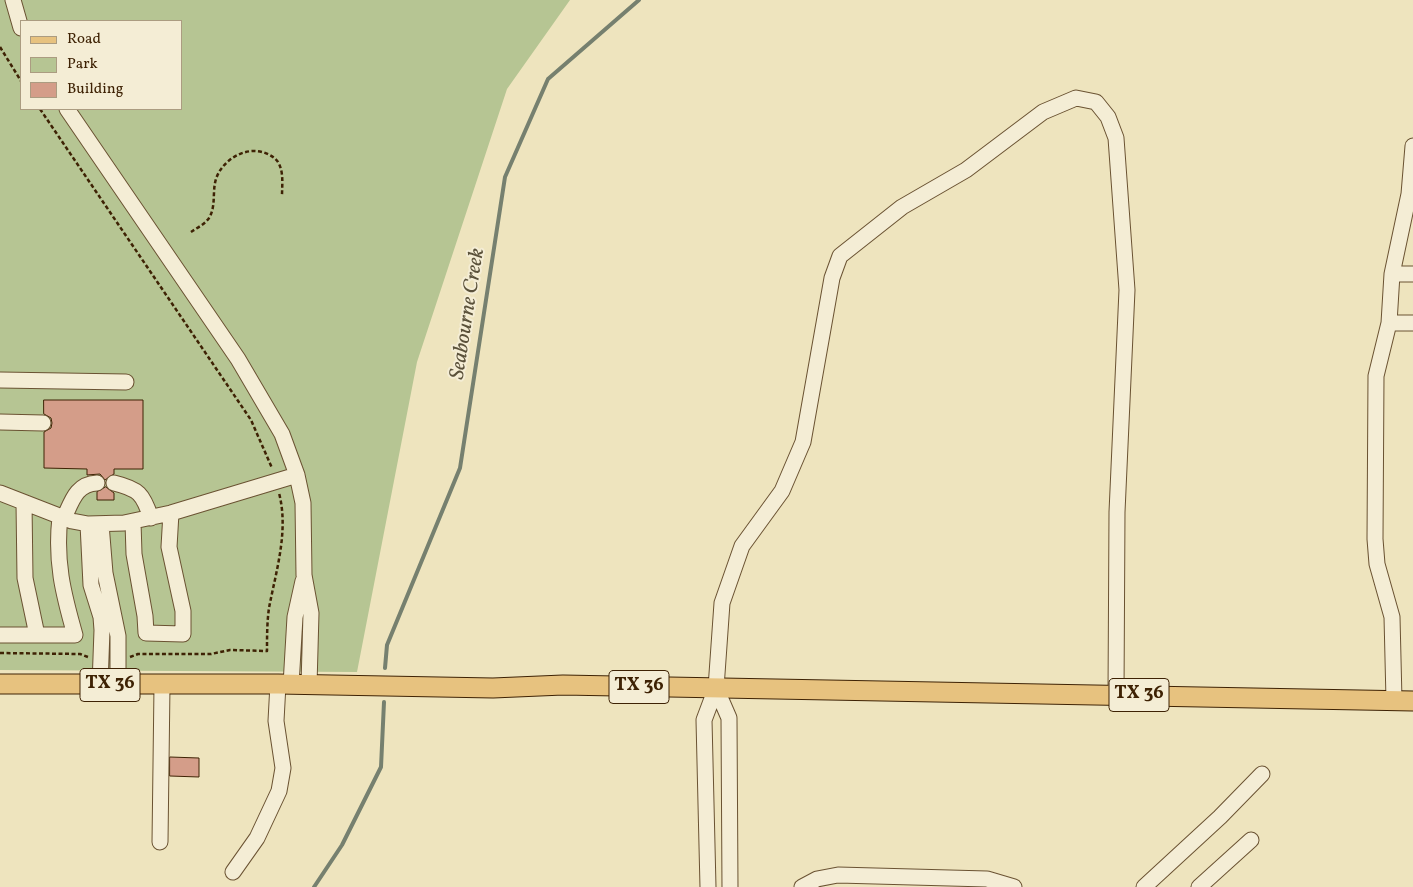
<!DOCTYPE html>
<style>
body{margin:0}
#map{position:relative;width:1413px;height:887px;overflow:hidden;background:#eee4be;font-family:Vollkorn,serif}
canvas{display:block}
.legend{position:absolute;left:20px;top:20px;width:162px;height:90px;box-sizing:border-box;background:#f4edd5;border:1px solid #ab9c81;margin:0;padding:6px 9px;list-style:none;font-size:15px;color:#3e2204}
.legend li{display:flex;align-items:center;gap:10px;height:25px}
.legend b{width:25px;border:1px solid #ab9c81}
</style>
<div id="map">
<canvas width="1413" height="887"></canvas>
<ul class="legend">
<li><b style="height:6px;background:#e7c27f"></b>Road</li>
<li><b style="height:14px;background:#b6c593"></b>Park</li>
<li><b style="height:14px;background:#d49d89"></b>Building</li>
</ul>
</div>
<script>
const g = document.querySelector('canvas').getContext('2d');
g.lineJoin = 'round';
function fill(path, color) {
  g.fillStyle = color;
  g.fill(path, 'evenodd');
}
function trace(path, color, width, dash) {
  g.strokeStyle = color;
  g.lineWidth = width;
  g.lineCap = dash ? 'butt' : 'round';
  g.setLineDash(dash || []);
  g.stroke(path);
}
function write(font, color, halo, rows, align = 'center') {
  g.font = font + ' Vollkorn,serif';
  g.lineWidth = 4;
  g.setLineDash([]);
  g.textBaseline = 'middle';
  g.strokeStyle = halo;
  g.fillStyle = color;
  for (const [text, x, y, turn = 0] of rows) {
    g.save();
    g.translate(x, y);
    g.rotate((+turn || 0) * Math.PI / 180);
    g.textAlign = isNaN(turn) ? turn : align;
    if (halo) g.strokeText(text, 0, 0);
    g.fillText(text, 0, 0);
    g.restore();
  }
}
fill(new Path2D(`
 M0 0H570L507 89 417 362 357 672 0 670ZM21 21H181V109H21Z`), '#b6c593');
trace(new Path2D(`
 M385 668 387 645 460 468 505 177 548 79 639 0
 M314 887 342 845 381 767 384 702`), '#76806f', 4);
const building = new Path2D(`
 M44 400H143V469H114V474L105 480 100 474 87 475V469L44 468V432L51 428 52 423 51 418 44 414Z
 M106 487 114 493V500H97V492Z
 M170 757 199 758V777L170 776Z`);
fill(building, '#d49d89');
trace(building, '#3e2204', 1);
const minor = new Path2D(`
 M13 0 21 28
 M67 109 238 359 282 434 297 475 303 503 304 575 311 613 309 685
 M1392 274H1413
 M1389 323H1413
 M0 380 126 382
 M0 422 43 423
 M114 483C139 489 143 494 151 518
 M0 493 72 521 88 524 124 523 171 513 297 475
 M24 503 25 578 37 635
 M64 518C72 501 76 484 97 483
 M133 522 134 554 145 616 146 633 183 634V611L169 547 171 513
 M88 524 91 585 101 617 102 630 100 685
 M101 524 105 573 118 636V685
 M0 635H75C63 593 55 561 60 517
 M291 685 295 617 303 581
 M716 688 729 718 730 887
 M1394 700 1392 617 1377 564 1375 539 1376 376 1389 323 1392 274 1409 194 1413 146
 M160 842 162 686
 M233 872 257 838 279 791 283 768 276 721 278 684
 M708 887 704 720 716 688 722 603 742 546 782 491 803 442 832 278 840 256 902 207 966 170 1043 112 1076 98 1096 102 1108 117 1116 138 1127 290 1117 512 1116 694
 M802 887 817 879 838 875 987 879 1014 887
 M1144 887 1220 817 1262 774
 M1199 887 1251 840`);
const major = new Path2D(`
 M0 684H278L493 688 563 685 1413 701`);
trace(minor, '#6a5232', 17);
trace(major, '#3e2204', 21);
trace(new Path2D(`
 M0 47 21 81
 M40 109 251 420 272 468
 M191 232C198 227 208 223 211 214 215 204 213 193 215 183 218 166 236 151 254 151 263 151 273 155 278 162 284 172 282 185 282 196
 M0 653 80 654 88 657
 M130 657 138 654H211L230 650 267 651C267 637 267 622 269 608 276 571 289 531 279 493`), '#3e2204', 2.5, [4, 2.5]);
trace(minor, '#f4edd5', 15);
trace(major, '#e7c27f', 19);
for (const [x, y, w] of [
 [110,685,60],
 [639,687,60],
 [1139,695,60]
]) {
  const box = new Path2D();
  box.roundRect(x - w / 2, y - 16.5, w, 33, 4);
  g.fillStyle = '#f4edd5';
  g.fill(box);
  trace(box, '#3e2204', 1);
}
write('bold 19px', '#3e2204', null, [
 ["TX 36",110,685],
 ["TX 36",639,687],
 ["TX 36",1139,695]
]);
write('italic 21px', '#5a513a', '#f4edd5', [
 ["Seabourne Creek",469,314,-81]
]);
</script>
